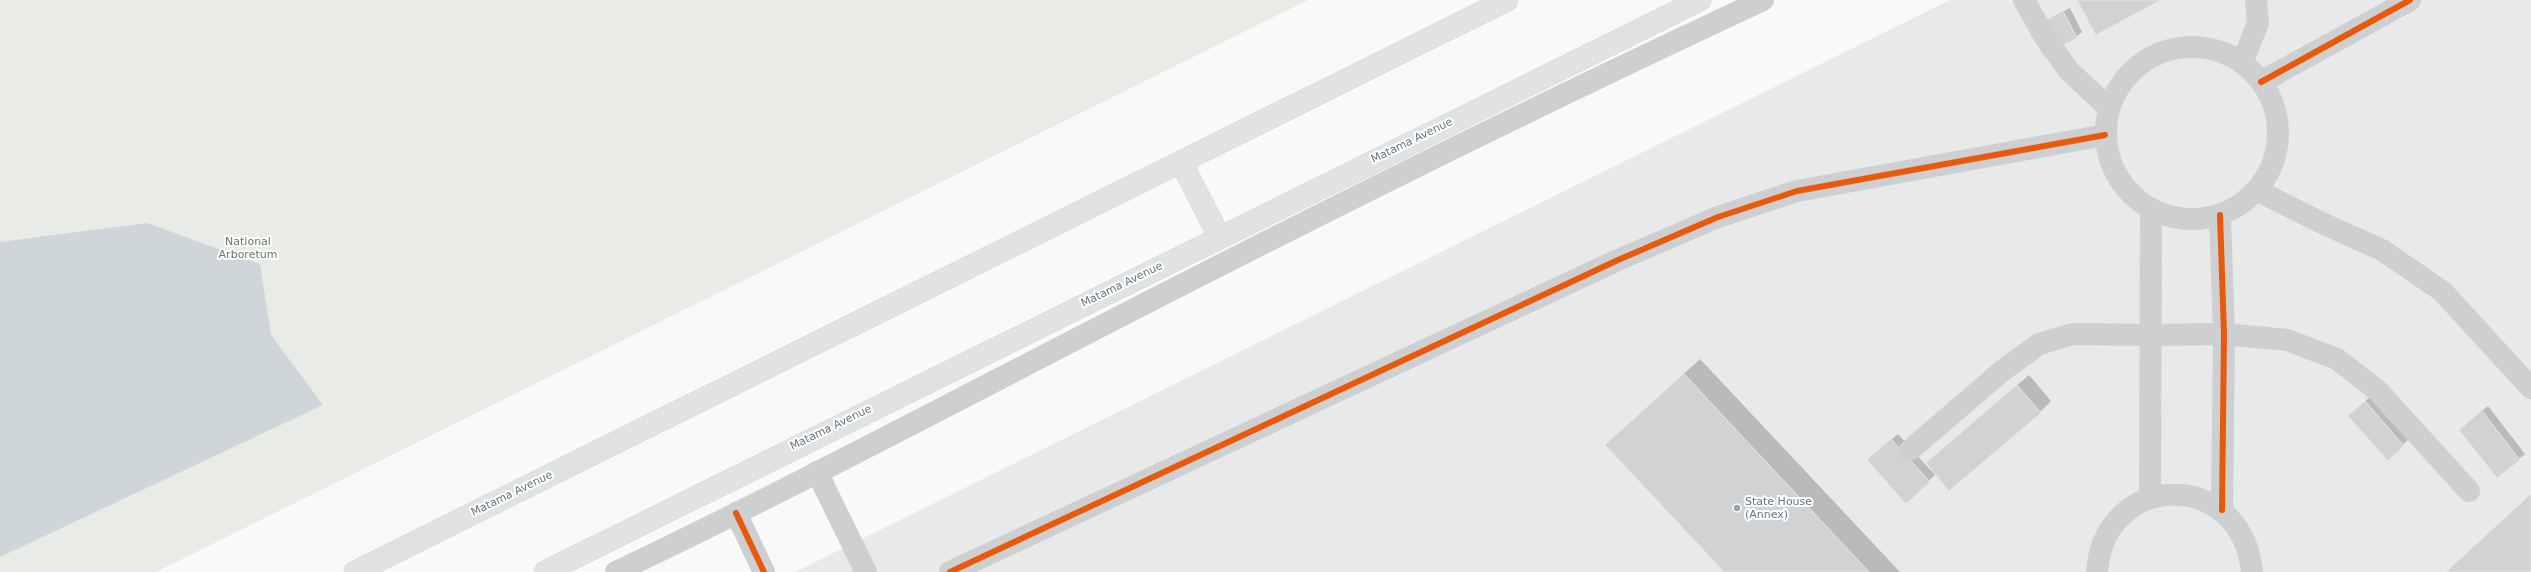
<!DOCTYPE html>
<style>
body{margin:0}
canvas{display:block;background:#f9f9f9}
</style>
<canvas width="2531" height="572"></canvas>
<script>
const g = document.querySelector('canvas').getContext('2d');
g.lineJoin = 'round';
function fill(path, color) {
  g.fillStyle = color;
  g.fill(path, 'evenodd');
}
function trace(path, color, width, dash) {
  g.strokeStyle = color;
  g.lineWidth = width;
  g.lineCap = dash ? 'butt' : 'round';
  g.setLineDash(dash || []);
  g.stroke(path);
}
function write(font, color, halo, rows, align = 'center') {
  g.font = font + ' "DejaVu Sans",sans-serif';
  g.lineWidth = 4;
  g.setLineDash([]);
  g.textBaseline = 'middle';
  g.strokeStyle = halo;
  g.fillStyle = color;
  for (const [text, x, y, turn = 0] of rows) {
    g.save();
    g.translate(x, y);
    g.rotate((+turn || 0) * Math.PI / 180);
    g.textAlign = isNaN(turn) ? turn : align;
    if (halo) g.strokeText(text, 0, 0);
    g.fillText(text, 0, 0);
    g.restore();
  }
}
fill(new Path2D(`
 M1950 0H2531V572H795Z`), '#e8e9e9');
fill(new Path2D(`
 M0 0H1308L156 572H0Z`), '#e8ebe6');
fill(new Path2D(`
 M147 223 260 264 271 335 323 405 0 557V242Z`), '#ced6d9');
fill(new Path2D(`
 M2070 8 2082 32 2076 37 2036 26Z
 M1700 359 1900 572H1725L1606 445Z
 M2029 375 2051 401 2040 412 1936 474 1906 502 1874 455 1898 434 1933 473 1927 463Z
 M2371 396 2409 439 2388 459 2355 410Z
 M2488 406 2525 454 2497 477 2466 424Z`), '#0003');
const building = new Path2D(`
 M2077 0H2161L2096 35Z
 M2064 13 2077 38 2043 56 2030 31Z
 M1684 374 1869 572H1724L1605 445Z
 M2017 385 2041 413 1949 491 1926 463Z
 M2365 401 2404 446 2388 461 2348 416Z
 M2482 411 2520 460 2497 478 2459 430Z
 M1891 439 1930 482 1906 504 1867 460Z
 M2531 494V572H2446Z`);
fill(building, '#d0d2d3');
trace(building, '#e8e8e8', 1);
const secondary = new Path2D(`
 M1181 162 1219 236
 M355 572 1507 0
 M545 572 1700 0`);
trace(secondary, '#d5d6d7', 23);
trace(new Path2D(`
 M2024 0 2043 34 2069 71 2109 108
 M2242 63 2258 23 2256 0
 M2258 191 2324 224 2382 250 2442 291 2531 388
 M1910 450 2002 371 2039 344 2073 334 2152 335 2224 334 2287 340 2337 359 2378 391 2469 491
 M616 572C813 478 1006 374 1201 275 1387 180 1574 88 1763 0`), '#cecfd0', 22);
trace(new Path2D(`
 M2106 133a86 86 0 1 1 172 0a86 86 0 1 1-172 0Z
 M2261 82 2410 0
 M2220 215 2224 334 2222 510
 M817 472 866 572
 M2150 498 2151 209
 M736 513 764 572
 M950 572 1618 260 1718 217 1797 191 2105 135
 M2097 572C2104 470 2242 468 2252 572`), '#cecfd0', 22);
trace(secondary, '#e1e2e2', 22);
trace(new Path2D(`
 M2261 82 2410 0
 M2220 215 2224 334 2222 510
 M736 513 764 572
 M950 572 1618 260 1718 217 1797 191 2105 135`), '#e8590c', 6);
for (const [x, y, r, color] of [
 [1737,508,4,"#99a4ac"]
]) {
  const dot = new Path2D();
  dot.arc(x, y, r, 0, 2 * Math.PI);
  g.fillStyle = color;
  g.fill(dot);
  trace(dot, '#fff', 1.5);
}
write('11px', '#657683', '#fff', [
 ["Matama Avenue",1412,141,-26],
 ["Matama Avenue",1122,285,-26],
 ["Matama Avenue",831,428,-26],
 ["Matama Avenue",512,494,-26]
]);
write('11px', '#687a64', '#fff', [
 ["National",248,242],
 ["Arboretum",248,255]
]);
write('11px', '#657683', '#fff', [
 ["State House",1745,502],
 ["(Annex)",1745,515]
], 'left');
</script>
